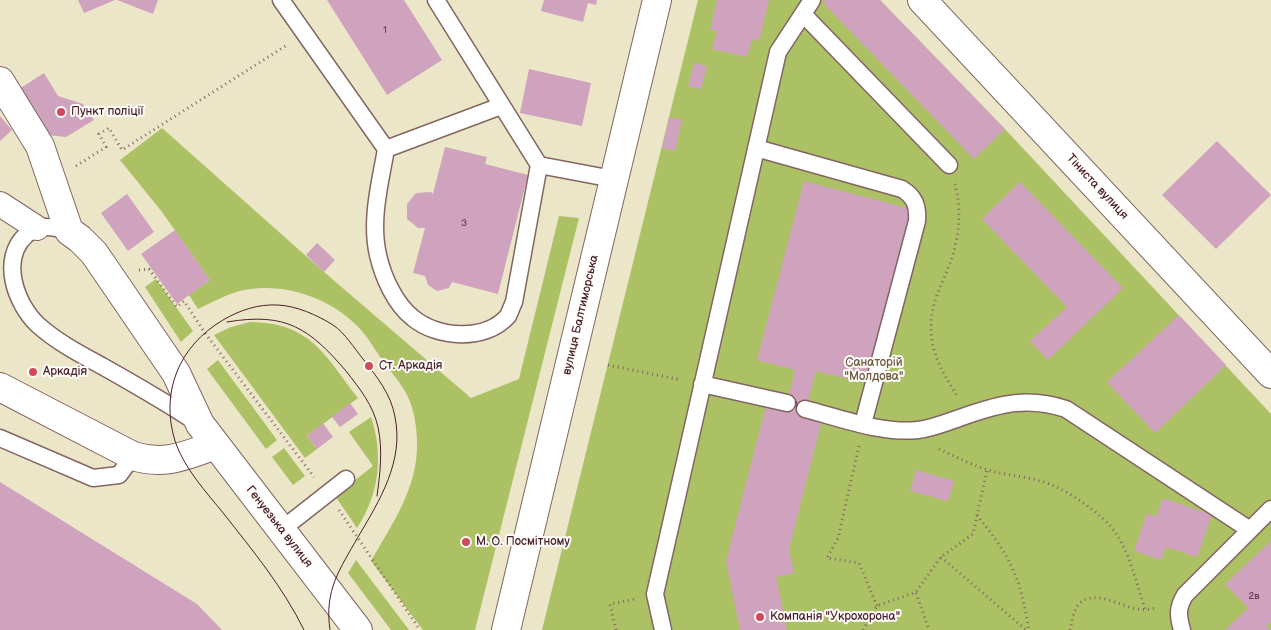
<!DOCTYPE html>
<meta charset="utf-8">
<style>
body{margin:0}
canvas{display:block;background:#ece6c8}
</style>
<canvas width="1271" height="630"></canvas>
<script>
const g = document.querySelector('canvas').getContext('2d');
g.lineJoin = 'round';
function fill(path, color) {
  g.fillStyle = color;
  g.fill(path, 'evenodd');
}
function trace(path, color, width, dash) {
  g.strokeStyle = color;
  g.lineWidth = width;
  g.lineCap = dash ? 'butt' : 'round';
  g.setLineDash(dash || []);
  g.stroke(path);
}
function write(font, color, halo, rows, align = 'center') {
  g.font = font + ' "Balsamiq Sans",sans-serif';
  g.lineWidth = 4;
  g.setLineDash([]);
  g.textBaseline = 'middle';
  g.strokeStyle = halo;
  g.fillStyle = color;
  for (const [text, x, y, turn = 0] of rows) {
    g.save();
    g.translate(x, y);
    g.rotate((+turn || 0) * Math.PI / 180);
    g.textAlign = isNaN(turn) ? turn : align;
    if (halo) g.strokeText(text, 0, 0);
    g.fillText(text, 0, 0);
    g.restore();
  }
}
fill(new Path2D(`
 M698 0H880L1005 129 1271 414V630H542Z
 M162 128 324 272 471 398 519 379 559 216 579 218 475 630H423L371 561C392 524 418 488 417 443 417 428 414 408 407 395 401 383 391 372 383 361 376 351 369 339 361 330 334 300 290 284 251 289 232 291 215 301 198 309L189 295 210 280 162 212 120 160Z
 M156 279 193 331 181 342 145 287Z
 M250 322C311 323 324 354 358 398L307 436 317 449 305 458 214 335 231 327Z
 M218 360 277 440 266 449 207 369Z
 M371 417C384 455 379 495 357 528L335 496 373 466 349 432Z
 M284 448 305 476 293 485 272 457Z
 M356 560 409 630H391L348 573Z`), '#acc064');
fill(new Path2D(`
 M78 0H115L84 13Z
 M117 0H158L153 14Z
 M327 0H404L442 60 387 95Z
 M544 0H597L596 5 588 3 583 22 541 11Z
 M717 0H769L759 41 752 39 747 57 712 49 717 31 710 30Z
 M826 0H880L1005 129 974 159 823 3Z
 M694 63 707 66 701 89 688 86Z
 M529 69 591 83 582 126 520 113Z
 M44 73 58 96 83 104 94 120 66 137 48 135 19 89Z
 M0 116 12 130 0 141Z
 M669 117 682 120 675 151 662 148Z
 M1217 141 1271 195 1216 249 1162 195Z
 M445 147 487 157 485 164 528 175 498 294 452 282 449 288 437 291 428 285 425 276 413 273 425 228H418L407 219V204L416 193 431 192 433 194Z
 M804 181 911 209 866 383 816 371 804 416 822 420 789 549 794 573 776 577 787 630H740L726 561 767 402 786 407 795 370 757 360Z
 M1020 182 1123 288 1048 360 1030 341 1067 307 982 219Z
 M127 194 154 232 128 251 101 213Z
 M175 230 210 280 177 304 141 254Z
 M317 243 335 260 324 272 306 255Z
 M1179 315 1226 365 1155 433 1107 382Z
 M350 403 358 414 340 427 332 417Z
 M323 423 333 437 317 449 307 436Z
 M916 470 954 481 948 501 910 491Z
 M0 482 197 604 222 630H0Z
 M1163 498 1212 515 1197 557 1166 547 1161 560 1134 551 1147 513 1156 517Z
 M1271 541V622L1266 626 1270 630H1225L1248 608 1225 584Z`), '#cfa2bd');
const service = new Path2D(`
 M281 0 386 149C380 184 370 220 378 255 383 277 395 304 413 318 437 338 485 342 508 316 510 312 512 306 514 302L539 165 436 0
 M803 14 949 165
 M756 148 902 189C915 197 918 206 917 221L863 424
 M386 149 501 106
 M539 165 613 179
 M69 231C53 227 40 223 26 235 0 259 15 303 38 325 57 342 80 354 102 366 134 384 166 402 197 423
 M702 384 787 403
 M805 409C840 418 882 434 918 430 934 428 950 421 965 416 1002 403 1029 397 1066 409L1250 530
 M0 438 93 478 119 475 133 456
 M281 530 346 479
 M663 630 655 594 778 52 812 0
 M1182 630C1178 616 1177 608 1185 595L1271 509`);
const pedestrian = new Path2D(`
 M0 204 37 228`);
const minor = new Path2D(`
 M0 81 40 146 69 231 80 239 94 253 176 373 200 424 358 630
 M0 387 133 456C166 466 186 455 216 445`);
const tertiary = new Path2D(`
 M922 0 1271 374`);
const secondary = new Path2D(`
 M506 630 657 0`);
trace(service, '#836562', 19);
trace(pedestrian, '#836562', 26);
trace(minor, '#836562', 30);
trace(tertiary, '#836562', 30);
trace(secondary, '#836562', 30);
trace(new Path2D(`
 M76 166 106 147 99 134 109 128 122 150 287 45
 M955 184C960 202 960 224 956 242 951 271 931 295 931 326 930 352 944 376 958 397
 M139 270 149 269 177 307 184 301 205 333 314 477
 M608 365 681 380
 M859 446 838 538 827 558 859 563 877 606
 M939 449C955 456 971 465 988 470 1005 475 1023 476 1040 481 1064 487 1104 514 1117 535 1131 557 1137 585 1145 609
 M339 510 420 630
 M977 515C990 532 1005 550 1013 570 1022 589 1025 610 1029 630
 M941 557 1026 630
 M916 593 929 630
 M616 630 610 604 635 599
 M863 630 877 606 916 592 941 557 973 534 987 470
 M1070 630C1072 622 1073 611 1079 604 1094 588 1121 607 1138 609 1145 610 1151 609 1158 608`), '#836562', 3, [1, 4]);
trace(service, '#fff', 16);
trace(pedestrian, '#fff', 24);
trace(minor, '#fff', 28);
trace(tertiary, '#fff', 28);
trace(secondary, '#fff', 28);
trace(new Path2D(`
 M227 322C286 312 309 328 346 371 360 389 373 405 378 427 383 450 380 474 377 496
 M304 630C283 587 253 551 224 514 206 492 184 468 175 441 160 392 179 346 223 320 240 310 258 304 278 305 297 306 317 315 333 325 345 333 354 348 363 359 377 377 391 394 395 417 404 461 380 500 358 537 340 569 324 590 330 630`), '#4a1f2b', 1);
for (const [x, y, r, color] of [
 [61,112,5,"#d1495b"],
 [369,366,5,"#d1495b"],
 [33,372,5,"#d1495b"],
 [466,542,5,"#d1495b"],
 [760,617,5,"#d1495b"]
]) {
  const dot = new Path2D();
  dot.arc(x, y, r, 0, 2 * Math.PI);
  g.fillStyle = color;
  g.fill(dot);
  trace(dot, '#fdfcf7', 2);
}
write('10px', '#6b4050', null, [
 ["1",385,30],
 ["3",464,223],
 ["1",796,405],
 ["2в",1254,596]
]);
write('12px', '#4a1f2b', '#fdfcf7', [
 ["Пункт поліції",71,112],
 ["Ст. Аркадія",379,366],
 ["Аркадія",43,372],
 ["М. О. Посмітному",476,542],
 ["Компанія \"Укрохорона\"",770,617]
], 'left');
write('12px', '#4a1f2b', '#fdfcf7', [
 ["Тіниста вулиця",1097,187,47],
 ["вулиця Балтиморська",581,315,-77],
 ["Генуезька вулиця",279,527,52]
]);
write('12px', '#6c573f', '#fdfcf7', [
 ["Санаторій",874,363],
 ["\"Молдова\"",874,377]
]);
</script>
